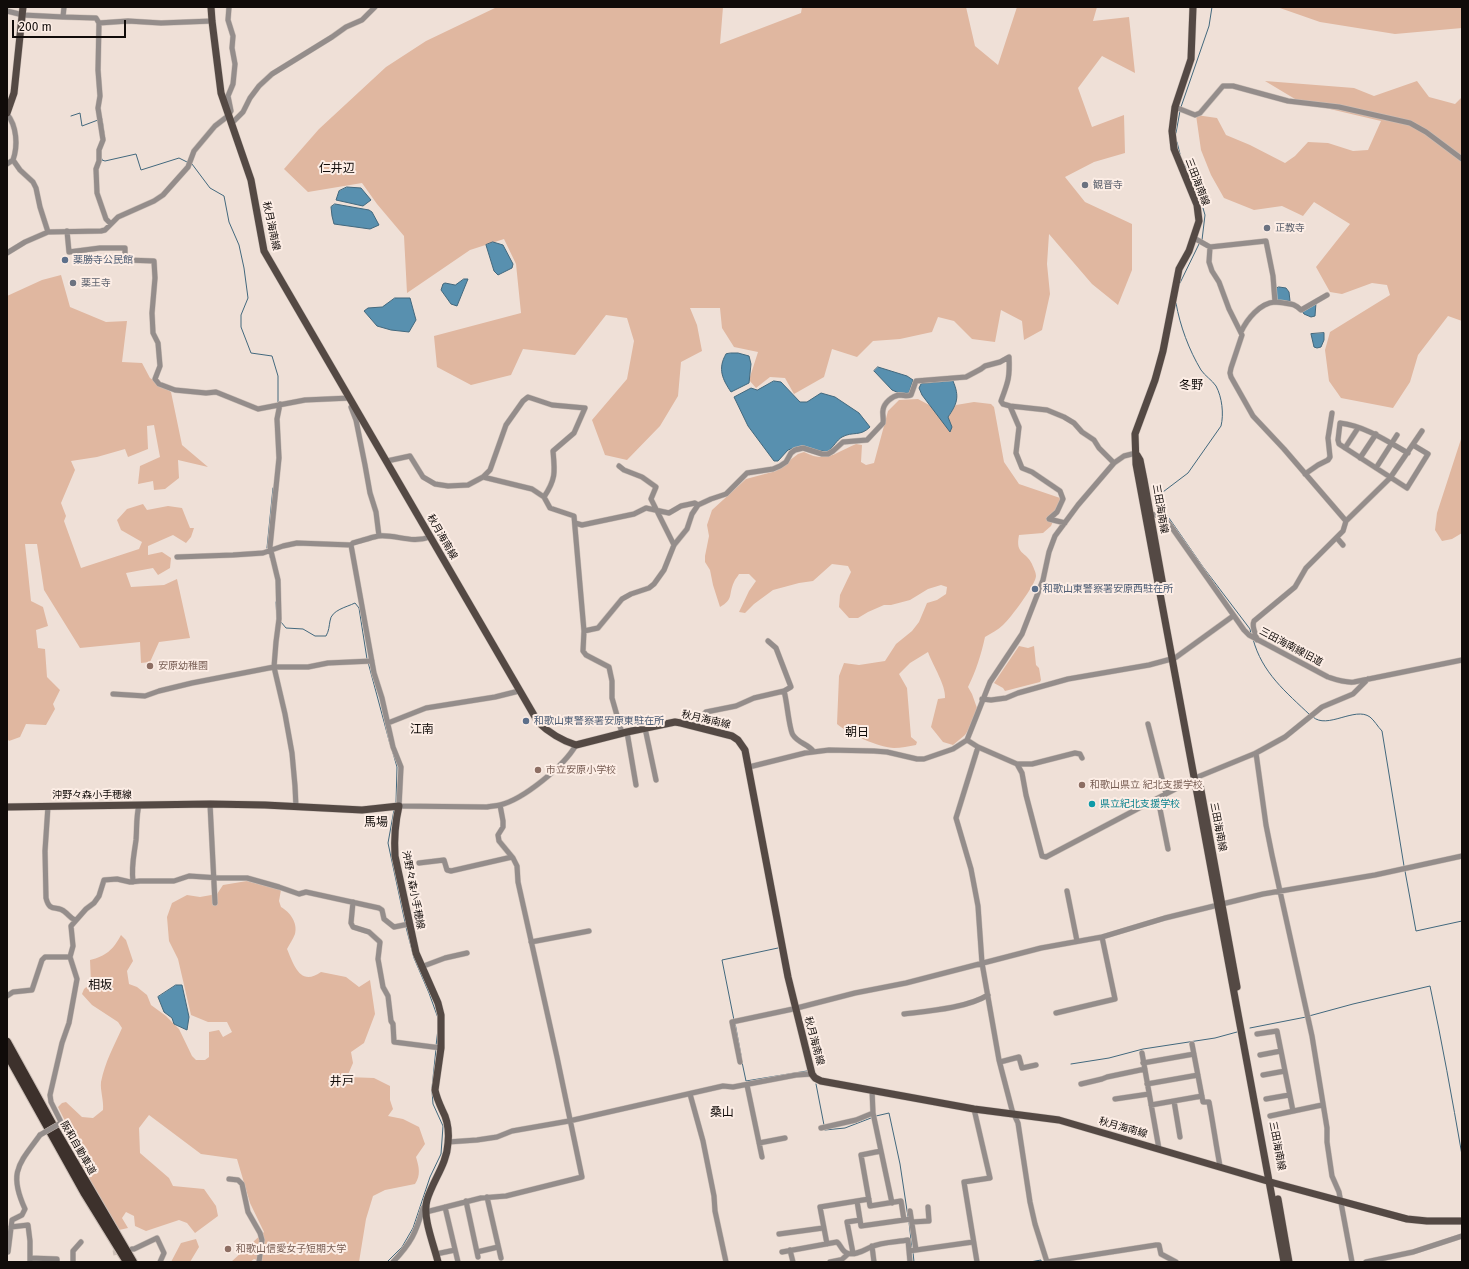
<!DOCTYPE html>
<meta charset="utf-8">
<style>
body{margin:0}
#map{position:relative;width:1469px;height:1269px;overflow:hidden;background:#efe0d7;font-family:"Fira Sans",sans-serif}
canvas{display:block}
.frame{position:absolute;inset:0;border:8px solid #100b09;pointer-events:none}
.scale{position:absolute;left:12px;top:20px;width:114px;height:18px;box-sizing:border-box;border:2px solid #100b09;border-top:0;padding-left:5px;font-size:12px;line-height:14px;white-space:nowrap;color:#100b09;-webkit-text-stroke:3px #fcede5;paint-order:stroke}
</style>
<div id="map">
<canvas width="1469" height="1269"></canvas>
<div class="frame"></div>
<div class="scale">200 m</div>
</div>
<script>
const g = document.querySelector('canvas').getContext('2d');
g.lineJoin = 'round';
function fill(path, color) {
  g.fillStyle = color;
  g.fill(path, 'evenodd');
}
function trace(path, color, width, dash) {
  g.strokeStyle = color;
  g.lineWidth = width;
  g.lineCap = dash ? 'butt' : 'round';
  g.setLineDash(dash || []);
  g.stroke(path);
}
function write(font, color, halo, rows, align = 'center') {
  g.font = font + ' "Fira Sans","Noto Sans JP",sans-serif';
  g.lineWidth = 4;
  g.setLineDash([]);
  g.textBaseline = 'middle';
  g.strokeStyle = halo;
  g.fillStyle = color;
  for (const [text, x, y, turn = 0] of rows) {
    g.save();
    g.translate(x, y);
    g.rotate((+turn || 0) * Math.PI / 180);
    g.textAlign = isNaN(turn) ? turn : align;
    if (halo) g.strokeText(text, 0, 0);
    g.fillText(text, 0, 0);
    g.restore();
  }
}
fill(new Path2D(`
 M497 7H723L720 44 801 13 802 7H966L975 46 998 65 1017 7H1097L1093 21 1129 17 1135 73 1102 56 1078 88 1092 127 1124 115 1125 153 1094 162 1065 177 1085 202 1132 224V270L1118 305 1092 284 1049 234 1047 264 1050 294 1042 330 1024 340 1022 321 1001 310 995 342 972 339 954 321 938 317 932 332 900 339 873 341 857 357 832 349 824 377 794 394 785 378 770 377 756 388 749 380 758 352 734 347 722 328 720 308H690L697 325 702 351 681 362 678 396 660 426 627 460 605 455 592 420 627 379 634 341 627 318 606 315 575 355 523 349 511 375 471 385 437 367 434 336 521 313 516 264 504 239 470 250 407 293 404 236 377 204 362 183 308 192 284 169 319 129 386 67 426 41Z
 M1277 7H1462V28L1395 34 1320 22Z
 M1265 81 1354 88 1374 96 1417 81 1429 97 1455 104 1462 97V321L1448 316 1418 355 1410 382 1393 408 1341 398 1329 381 1325 350 1330 332 1390 295 1387 285 1372 283 1342 294 1330 292 1316 267 1350 224 1314 202 1303 216 1282 206 1254 210 1224 198 1211 175 1201 150 1196 115 1217 118 1226 135 1250 145 1285 163 1295 156 1308 142 1328 143 1353 151 1368 150 1381 121 1300 102Z
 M61 275 70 307 106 322 127 321 122 362 142 363 150 378 171 392 182 445 208 467 178 460 179 478 165 489 154 490 153 481 138 484 140 466 160 457 154 425 147 426 148 449 128 457 125 449 97 457 71 461 75 470 61 503 66 516 64 521 81 568 139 549 142 542 121 530 117 520 127 509 143 504 147 510 168 506 182 508 190 528H194L191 537 186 543 173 535 148 546V555L162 552 171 558 170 568 158 575 153 568 126 573 131 587 164 585 177 579 190 638 159 642 150 662 141 663 140 642 80 648 44 590 37 544H25L31 601 43 607 48 626 36 630 38 648 45 649 47 677 60 690 53 704 55 709 46 725 26 724 20 737 9 741 7 738V296L42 280Z
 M918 399 931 406 952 427 948 417 956 405 974 402 991 404 994 407 1004 462 1019 484 1063 499 1051 526 1043 533 1019 535C1015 555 1026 551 1032 564 1033 567 1036 572 1036 576 1036 584 1010 619 1003 625 998 630 991 633 985 637 981 655 976 671 968 687L972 694 977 708 971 726 965 735 953 745 943 742 931 727 938 699 945 698C946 685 933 666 928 652L910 663 899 674 907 688 911 737 917 742 916 745C909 746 901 748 894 748 880 748 847 733 837 724L839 676 844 663 859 665 885 661 896 644 912 631 919 622 927 603 937 600 946 594 947 587 941 585 928 589 910 600 891 605H884L868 612 858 618H849L839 607 840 595 851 572 848 566 832 564 813 581 799 583 773 590 754 604 745 613 739 612 749 591 756 581 749 574H739C738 576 735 579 734 582 728 595 734 599 720 607L713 585 710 570 705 562V556L709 536 707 525 712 510 746 479 776 471 798 454 804 452C827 464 836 452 856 444L862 445 861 462 866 465 874 463 888 411 899 400Z
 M1462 436V533L1452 539 1442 541 1435 530 1437 513Z
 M1019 646 1028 648 1034 646 1036 665 1039 668 1041 680 1040 682 1005 691 1003 688 994 683Z
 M247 881 281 890 279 901 281 907C290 912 298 923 295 934 293 939 289 945 287 949 294 965 300 987 321 972L346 977 359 987 370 980 375 1014 364 1043 351 1052 353 1063 347 1077 374 1078 390 1086V1100L393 1109 388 1116 403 1119 419 1127 425 1144 416 1157C419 1167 421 1175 415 1184L385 1190 373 1196 366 1219 359 1262H263L254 1259 250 1262H231L264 1232 250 1203 237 1159 201 1154 149 1115 139 1128 140 1153 169 1178 173 1186 204 1189 216 1206 218 1216 195 1233 187 1223 179 1220 146 1231 135 1226 134 1216 126 1212 122 1218 128 1228 119 1230 84 1170 67 1125 58 1107 62 1103 66 1102 82 1117 93 1118 103 1110C104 1101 100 1090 101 1082 105 1062 114 1046 122 1028L118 1022 92 1005 82 994 84 989 91 983 90 960C106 956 113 950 121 935L126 940 133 961 127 971 129 984 137 987 147 995 151 1005 166 1016 179 1029 192 1056 196 1060H205L209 1057V1032L219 1030 223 1037 232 1032 227 1022H208L191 1015 178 959 169 941 167 917 172 903 187 895 200 897 217 894 223 885Z
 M196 1239 199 1247 190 1262H171L181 1243Z`), '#e0b7a0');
const water = new Path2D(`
 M347 187 361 188 371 200 363 206 336 200 339 191Z
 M335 204 369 210 372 212 379 225 370 229 334 224 332 216 331 207Z
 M493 242 503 245 513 264 512 268 498 275 494 271 486 245Z
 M464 279H468L457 306 451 304 441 290 443 284 445 283 455 285Z
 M1279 287 1286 288 1289 292 1290 301 1277 300 1275 289Z
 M395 298H410L416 320 409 332 391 330 377 326 364 311 368 308 382 307Z
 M1316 303 1315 316 1311 317 1304 314 1302 311Z
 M1324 333V340L1321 347 1317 348 1314 347 1311 334Z
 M731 353H738L749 356 751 364 749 383 731 392C723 380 717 369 726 354Z
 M878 367 907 376 913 380 909 393H899L892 390 874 371Z
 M774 381 781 382 800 402H807L821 393 835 397 859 413 870 427C860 437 853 431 842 437 837 440 833 447 828 452L797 447 788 450 778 461H774L748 426 734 397 751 388 757 390Z
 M953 381C960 397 957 404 948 417L952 427 950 432 922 395 919 388 921 384Z
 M176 985H182L189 1017 187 1030 174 1024 172 1018 164 1012 158 997Z`);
fill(water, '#5890af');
trace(water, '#42687d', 1);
trace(new Path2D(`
 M1181 107 1209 26 1212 7
 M71 116 80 113 82 126 98 120
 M102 119 105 140
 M1176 133 1180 111
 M1177 142 1180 154
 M101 156 102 160 105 161 136 154 141 170 179 158 187 162
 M1183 163 1194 177 1205 215 1202 240
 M192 164 210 188 224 196 229 222 239 245 244 268 248 298 241 315V327L251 353 272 356 278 376V403
 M1180 283 1199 244
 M1176 303C1180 326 1189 350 1201 370 1205 376 1212 380 1216 386 1222 397 1224 414 1221 426L1188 473 1155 498 1203 567 1250 629 1251 634
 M267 548 273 488
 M269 553 271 560
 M276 602 277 619
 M281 622 286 628 303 629 315 636H326C329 631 329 626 330 621 331 610 347 607 355 603L359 608 367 659
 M1253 639C1262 673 1286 692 1310 715
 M368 662 390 744
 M1313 717C1327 730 1355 706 1370 717 1374 720 1378 727 1382 731L1404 866
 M393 753 397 767 396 803
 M394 810 388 843 405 922
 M1405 871 1416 931 1462 921
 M406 927 414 958 429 993 438 1018
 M1309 1016 1353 1004 1430 986C1442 1042 1452 1098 1462 1155
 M734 1020 722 960 778 948
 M735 1023 741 1055
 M1250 1028 1306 1017
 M436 1046 438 1029
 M742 1062 746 1081 807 1071
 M1071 1064 1109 1058 1143 1049 1215 1038 1237 1032
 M816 1084 824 1125
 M432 1088 436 1049
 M876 1116 889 1113 900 1164 908 1217
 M825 1130 845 1128 871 1118
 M909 1222 912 1249
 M913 1252 914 1262
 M387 1262 402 1247 413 1228 430 1177 441 1154 443 1126 433 1104 432 1091
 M1030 1262 1041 1260V1262`), '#42687d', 1);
trace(new Path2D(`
 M113 1253 123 1251`), '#cec0b8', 5, [5, 2.5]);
const minor = new Path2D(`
 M64 7 63 17 96 18 99 23 98 70 100 96 98 108 103 140 99 150V161L96 169 97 193 106 219 111 224
 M7 11 23 15 63 17
 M99 23 128 21 161 23 212 21
 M1175 107 1195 115 1200 113 1223 86H1233L1288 101 1339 107 1410 123 1426 132 1462 159
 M7 114C17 126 18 146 13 160L7 164
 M231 124 243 112 250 98 259 86 272 74 332 37 346 27 362 20 375 7
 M13 160 20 170 33 182 36 188 40 207 48 232
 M67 231 69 252 100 248H125V258L127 260 154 261 155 278 152 313 153 333 158 343 160 366 155 379 159 384 175 390 206 393 216 392 258 409 305 400 350 398
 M1194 238 1210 247 1209 262 1212 271 1219 282 1229 309 1242 335 1231 368 1230 373 1231 377 1253 416 1284 449 1346 521
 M1210 247 1266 241 1273 276 1275 302
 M7 253 25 242 48 232 101 231 105 230 118 217 154 201 163 195 188 167 194 151 215 126 228 116 231 111 228 96 233 84 235 64 232 48 233 36 228 20 229 7
 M1241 332C1247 319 1260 303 1275 302 1278 302 1282 303 1284 303 1292 304 1295 304 1301 310L1327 295
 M280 404 277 419 279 458 270 547 278 580 279 619 276 642 274 667 285 714 292 753 295 786 296 807
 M353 405 351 407 356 420 365 465 370 493 376 512 379 536
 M1010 406 1019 427 1016 453 1022 468 1032 472 1060 491 1063 499 1057 512 1049 519 1065 523
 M1345 448 1358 428
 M1408 453C1387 441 1365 426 1340 423L1338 440 1339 444 1407 488 1428 454 1413 445
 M1360 458 1376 434
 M387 461 410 456 423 477 435 484 448 486 468 485 483 477 490 470 506 425 523 401 528 397 552 405 585 408 574 433 553 451C555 472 556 479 544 497
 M619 466 624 470 642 477 656 487 651 499 674 545
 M1376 468 1397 435
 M1305 474 1318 465 1328 460 1330 457 1328 438 1332 413
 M483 477 532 489 544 497 550 508 574 516 584 631 583 651 586 655 609 667 612 681V698L622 733
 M1148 515C1158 513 1164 518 1170 525L1244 630 1249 635 1328 677C1337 680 1345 683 1354 682L1462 660
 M575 523 582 525 634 514 646 508 669 513 681 506 695 503 698 505
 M1337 538 1343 545
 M351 545 374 673 382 698 393 747 401 767 399 806 487 807C491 806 496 806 500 805 524 799 564 766 576 745
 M177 557 233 555 263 553 283 546 297 543 351 545 353 543C361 541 369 538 378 536 396 534 411 544 430 537
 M584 631 598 628 622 599 631 594 649 588 654 584 664 570 674 545 687 529 692 514 698 505 711 499 726 494 747 473 773 469 780 466 786 462 791 453 795 450 803 448 822 454H828L833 451 843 442 867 440 883 423C884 418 882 414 883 410 884 403 892 396 899 395 904 395 907 397 911 395L916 381 966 377 981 369 985 366 1000 362 1009 357C1010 378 1008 382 1001 401L1003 404 1010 406 1047 410 1064 417 1074 423 1082 432 1094 440 1099 448 1114 463
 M1257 640C1256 633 1251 627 1254 621L1295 587 1306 568 1343 531 1346 521 1390 478 1422 431
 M784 691C787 700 789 730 793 735 798 743 808 744 813 751
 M113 694 145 696 159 691 192 683 274 667H308L328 663 372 661
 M982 699 991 700 1006 698 1018 693 1068 679 1149 665 1175 658 1233 616
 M388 723 426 708 495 697 519 691
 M1148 724 1166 794
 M694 726 706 712 736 706 754 698 784 691 791 687 776 648 768 641
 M645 728 656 780
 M627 732 636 785
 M967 740 978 747 1017 764H1032L1075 753 1080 754 1082 758
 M978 747 956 818 971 869 978 906 982 963 999 1060 1012 1110 1018 1123 1030 1202 1035 1224 1047 1262
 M1256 753 1266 825 1272 855 1312 1036 1327 1128V1142L1332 1176 1339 1192 1352 1262
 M1017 764 1022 773 1026 795 1042 856 1046 857 1200 776 1256 753 1285 737 1322 707 1353 694 1368 679
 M749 767 805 753 829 750 874 751 887 752 917 759H924L953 749 967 740 990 682 1022 634 1043 580 1049 552 1055 536 1078 505 1114 463 1124 456 1136 453
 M1158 799 1168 849
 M210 804 215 903
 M48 806 45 851 46 898C50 914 57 904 65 912 69 915 70 918 75 920
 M419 863 444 860 447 870 451 871 512 857
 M133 882C131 865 134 856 136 840 137 828 136 817 139 805
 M1067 891 1077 941
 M353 902 351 923 353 927 369 932 380 942 378 959 383 987 388 996 391 1021 393 1024 394 1042 441 1048
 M531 942 589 931
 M421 967 445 958 467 953
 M7 996 13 992 32 990 42 960 45 957H70
 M1056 1013 1115 999 1102 937
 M904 1014C929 1011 967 1008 988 995
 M1257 1034 1277 1031 1293 1111
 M1192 1044 1203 1102H1209C1213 1123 1216 1145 1220 1166
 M1142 1053 1159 1149
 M1260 1055 1281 1051
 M740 1062 732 1022 793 1009 855 993 906 983 1041 948 1102 937 1165 918 1263 894 1375 875 1462 856
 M1000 1062 1019 1057 1022 1068 1036 1065
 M1143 1063 1194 1054
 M1263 1075 1285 1071
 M1081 1084 1102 1079 1107 1077 1145 1069
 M1147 1084 1198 1075
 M747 1085 762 1157
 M872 1090 873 1113 892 1203
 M690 1094 703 1141 714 1196 715 1211 726 1262
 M1115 1099 1149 1094
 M1266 1099 1289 1095
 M1174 1101 1180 1137
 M1151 1105 1202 1096
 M974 1109 990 1178 964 1182 977 1262
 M1270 1116 1322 1105
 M59 1124 61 1122 51 1102 50 1095 62 1043 69 1023 77 979 70 957 73 946 71 926 86 909 94 903 99 896 104 880 117 879 130 882 140 881H174L189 876 219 878H247L279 887 299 894 306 892 379 908 382 910 384 919 394 927 409 924
 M821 1128 856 1120 873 1113
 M448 1142 477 1140 497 1137 512 1131 569 1121 723 1086 733 1087 796 1075 812 1074
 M759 1143 785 1138
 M881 1151 861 1155 870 1206 901 1201 904 1220
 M229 1179 238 1180 242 1184 248 1212 260 1233 262 1240 259 1262
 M487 1197 501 1258
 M466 1201 478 1257
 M857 1201 861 1226 911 1219
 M445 1207 458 1262
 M910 1211 916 1250
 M426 1212 481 1198 506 1196 582 1177 557 1057 518 882 517 866 513 858 499 841 498 835 503 827V821L500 805
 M912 1222 929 1221 928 1207
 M11 1227 28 1225 30 1241V1262
 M779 1234 823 1228
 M827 1244 820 1207 869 1199
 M872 1246 874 1262
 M132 1249H134L157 1238 164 1253 160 1262
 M790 1250 793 1262
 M909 1251 973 1242
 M8 1252 12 1220 22 1215 25 1209C8 1172 19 1164 40 1135
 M477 1252 498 1247
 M782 1252 837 1242C841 1245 842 1252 847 1253 855 1256 864 1250 871 1247 881 1242 896 1242 908 1240L910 1262
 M853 1253 847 1222 860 1220
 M436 1254 455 1250
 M30 1258 57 1259V1262
 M73 1262V1251L81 1242
 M393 1262C411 1243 416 1233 423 1208L425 1206
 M830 1262 840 1260
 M839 1262 848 1254
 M1047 1262 1156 1245H1159L1161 1254 1176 1262
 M1366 1262 1413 1252 1462 1236`);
const major = new Path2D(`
 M211 7 212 21 221 93 251 180 264 251 538 722C548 732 563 741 576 745L627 732 675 722 681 723 732 736 738 740 745 750 788 977 812 1074 815 1078 821 1081 974 1109 1059 1120 1274 1183 1407 1219 1427 1221H1462
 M1193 7 1191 59 1175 107 1172 131 1174 149 1197 205 1199 221 1189 251 1179 269 1163 351 1155 380 1135 434 1136 464 1284 1262
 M7 113 14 93 23 7
 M1137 455 1140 460 1144 480 1164 591
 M1200 785 1237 987
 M7 807 210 804 265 805 362 810 399 806C395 823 394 839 395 856L416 953 438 1003 441 1015V1048L435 1090C437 1100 441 1107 445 1116 448 1124 449 1134 448 1143 447 1164 433 1180 427 1200 422 1217 434 1245 438 1262
 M1278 1199 1289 1262`);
const highway = new Path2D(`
 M7 1042 55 1129 133 1262
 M7 1054 85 1194 127 1262`);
trace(minor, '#cbbeb6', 6);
trace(major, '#cbbeb6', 8);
trace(highway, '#cbbeb6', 10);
trace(minor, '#948d8b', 5);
trace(major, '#544944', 7);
trace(highway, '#3d312c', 8);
const minorBridge = new Path2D(`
 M40 1135 59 1124`);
trace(minorBridge, '#cbbeb6', 6, []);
trace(minorBridge, '#948d8b', 5);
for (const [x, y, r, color] of [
 [1085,185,4,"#6b7280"],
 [1267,228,4,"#6b7280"],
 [65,260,4,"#5c6f8a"],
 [73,283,4,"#6b7280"],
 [1035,589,4,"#5c6f8a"],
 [150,666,4,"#8d6e63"],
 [526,721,4,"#5c6f8a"],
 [538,770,4,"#8d6e63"],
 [1082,785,4,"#8d6e63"],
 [1092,804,4,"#0f9aa8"],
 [228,1249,4,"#8d6e63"]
]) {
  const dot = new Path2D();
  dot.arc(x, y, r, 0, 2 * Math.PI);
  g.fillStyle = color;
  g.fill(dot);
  trace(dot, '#fcede5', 1.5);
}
write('10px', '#100b09', '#fcede5', [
 ["三田海南線",1197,182,69],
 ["秋月海南線",271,226,78],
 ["三田海南線",1160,509,80],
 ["秋月海南線",442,537,60],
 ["三田海南線旧道",1291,647,28],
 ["秋月海南線",706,720,13],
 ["沖野々森小手穂線",92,795],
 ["三田海南線",1218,827,79],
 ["沖野々森小手穂線",413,890,79],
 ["秋月海南線",814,1041,75],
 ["秋月海南線",1123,1128,16],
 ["三田海南線",1277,1146,79],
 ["阪和自動車道",78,1148,60]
]);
write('10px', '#5b616d', '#fcede5', [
 ["観音寺",1093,185],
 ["正教寺",1275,228],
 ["薬王寺",81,283]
], 'left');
write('10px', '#4e5e75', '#fcede5', [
 ["薬勝寺公民館",73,260],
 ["和歌山東警察署安原西駐在所",1043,589],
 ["和歌山東警察署安原東駐在所",534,721]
], 'left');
write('10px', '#785e54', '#fcede5', [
 ["安原幼稚園",158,666],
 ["市立安原小学校",546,770],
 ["和歌山県立 紀北支援学校",1090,785],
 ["和歌山信愛女子短期大学",236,1249]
], 'left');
write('10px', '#0d838f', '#fcede5', [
 ["県立紀北支援学校",1100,804]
], 'left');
write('12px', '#100b09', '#fcede5', [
 ["仁井辺",337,169],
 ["冬野",1191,386],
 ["江南",422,730],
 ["朝日",857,733],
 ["馬場",376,823],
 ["相坂",100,986],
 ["井戸",342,1082],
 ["桑山",722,1113]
]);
</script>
